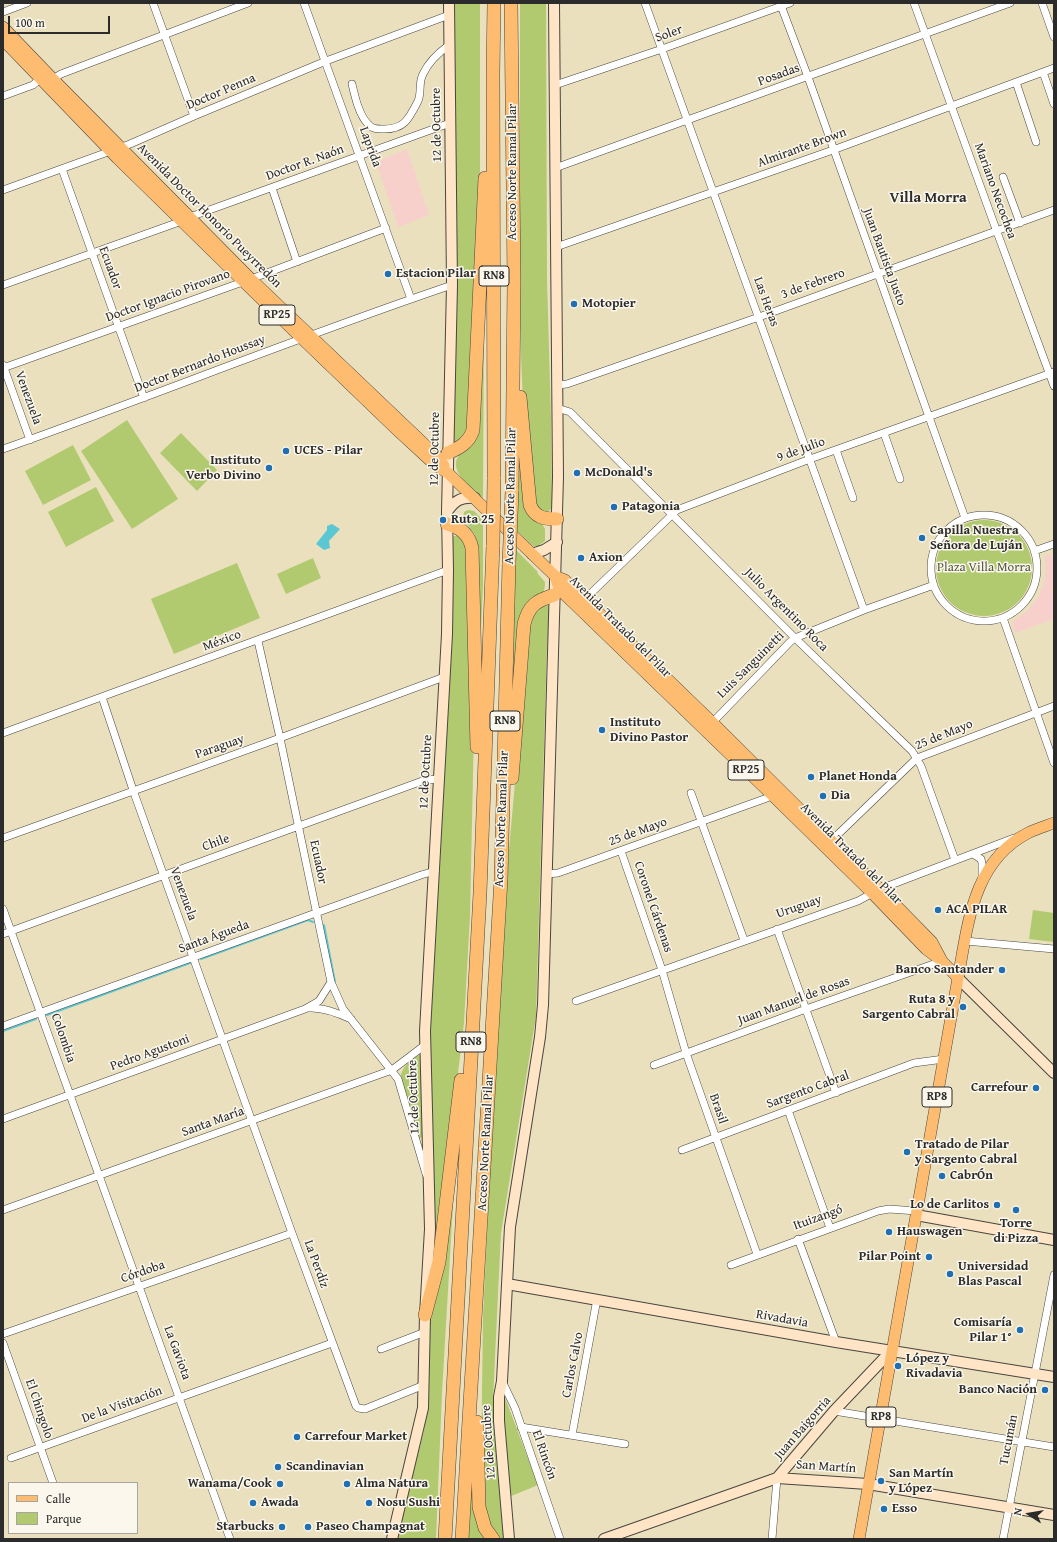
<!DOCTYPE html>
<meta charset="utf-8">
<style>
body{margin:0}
#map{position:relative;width:1057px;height:1542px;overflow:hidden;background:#eae0bd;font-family:"Gentium Book Plus",serif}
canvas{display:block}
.frame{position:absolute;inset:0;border:4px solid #2b2b2b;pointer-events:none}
.legend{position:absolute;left:8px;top:1482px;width:130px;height:52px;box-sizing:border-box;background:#fbf7ec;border:1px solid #a8a59f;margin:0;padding:5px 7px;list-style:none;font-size:12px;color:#2b2b2b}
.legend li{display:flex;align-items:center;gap:8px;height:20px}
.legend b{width:20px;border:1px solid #a8a59f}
.north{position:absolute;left:1009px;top:1494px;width:40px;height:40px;-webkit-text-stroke:3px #fbf7ec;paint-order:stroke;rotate:282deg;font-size:11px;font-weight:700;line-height:16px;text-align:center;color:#2b2b2b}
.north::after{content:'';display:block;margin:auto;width:14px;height:18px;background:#2b2b2b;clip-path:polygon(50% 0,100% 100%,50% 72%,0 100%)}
.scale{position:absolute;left:8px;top:16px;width:102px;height:18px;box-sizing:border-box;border:2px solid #2b2b2b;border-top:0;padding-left:5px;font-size:12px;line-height:14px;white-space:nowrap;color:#2b2b2b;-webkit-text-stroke:3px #fbf7ec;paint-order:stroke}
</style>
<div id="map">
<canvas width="1057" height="1542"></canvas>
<div class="frame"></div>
<ul class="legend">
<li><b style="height:5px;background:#febc70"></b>Calle</li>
<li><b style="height:11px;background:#b1c96f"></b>Parque</li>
</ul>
<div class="north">N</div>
<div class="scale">100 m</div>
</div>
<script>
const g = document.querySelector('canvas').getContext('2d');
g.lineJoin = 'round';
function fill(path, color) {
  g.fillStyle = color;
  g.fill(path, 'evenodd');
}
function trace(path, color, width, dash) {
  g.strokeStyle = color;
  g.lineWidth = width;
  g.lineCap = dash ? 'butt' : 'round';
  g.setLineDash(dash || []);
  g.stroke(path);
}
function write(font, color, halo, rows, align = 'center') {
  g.font = font + ' "Gentium Book Plus",serif';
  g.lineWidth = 3;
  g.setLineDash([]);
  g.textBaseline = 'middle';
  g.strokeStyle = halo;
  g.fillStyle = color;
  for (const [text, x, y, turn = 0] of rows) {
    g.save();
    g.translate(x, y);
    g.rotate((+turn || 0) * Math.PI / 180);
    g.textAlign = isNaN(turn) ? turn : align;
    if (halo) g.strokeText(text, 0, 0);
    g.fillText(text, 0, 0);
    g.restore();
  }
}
fill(new Path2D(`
 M407 149 429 215 398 227 376 162Z
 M1051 554 1054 563V619L1015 633 1011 623 1029 609 1039 596 1045 577V556Z`), '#f7d0cc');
fill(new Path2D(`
 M452 3H480V196L469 434 456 443 453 442Z
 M520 3H546L547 279 551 419 552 503 551 509 548 512 543 513 535 507C520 421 520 332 520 245 520 164 520 84 520 3Z
 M484 320 483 498C473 488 447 472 459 455 462 452 466 449 469 447Z
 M516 388 525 494 545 529V541L538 546H533L513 527Z
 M127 420 178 499 132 529 81 451Z
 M181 433 217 470 197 491 160 453Z
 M73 445 91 480 43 505 25 471Z
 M96 487 114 521 66 547 48 512Z
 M468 510 474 511 483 520V586L481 631 477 541 475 535 463 519 464 512Z
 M936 568a48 48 0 1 1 96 0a48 48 0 1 1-96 0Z
 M454 536H460L466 540 474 727 470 916 464 1023 436 1256 432 1259 428 1048 434 933 443 799 444 729 451 539Z
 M513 547 537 571 538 574 545 582C545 595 540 596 530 603L512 714Z
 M313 558 321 578 286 594 277 574Z
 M237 563 260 618 174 654 151 599Z
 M545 604 549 606 550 618 547 644 536 1016 501 1233 498 1293 493 1401 494 1434 506 1529 505 1536 502 1539H494L487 1528 481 1469 483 1316 499 989 509 850 530 613Z
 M1033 910 1054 913V942L1029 939Z
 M420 1055 422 1056 423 1136 421 1138H418L400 1079C401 1069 410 1058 420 1055Z
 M455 1170 442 1393 436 1539H397L408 1491 424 1431 429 1382V1325L431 1307Z
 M504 1395 538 1485 509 1497 502 1440Z
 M473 1431 482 1535 484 1539H466Z`), '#b1c96f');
fill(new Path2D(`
 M332 524 340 529 329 541 330 548 324 550 316 544 327 530V526Z`), '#5bc7d3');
trace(new Path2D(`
 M324 925 335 982
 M201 959 308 920 313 922
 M47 1015 190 963
 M3 1031 36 1019`), '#5bc7d3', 2);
const street = new Path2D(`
 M153 3 194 116
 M304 3 411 299
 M645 3 864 610
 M780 3 808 77 965 518
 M914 3 997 232 1054 386
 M1042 3 1054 37
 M3 12 27 3
 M1043 72 1054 104
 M53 79 61 74 248 3
 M1016 82 1036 142
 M352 84C355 97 359 115 368 124 372 129 377 129 382 129 404 130 409 119 418 101 422 92 418 83 423 74 429 61 438 53 449 45
 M555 85 662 49 790 3
 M3 96 33 85 40 79
 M555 168 1010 3
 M62 169 144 398
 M1003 177 1020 223
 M272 188 297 262
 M3 190 130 144 194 116 326 61 449 15
 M190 217 450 123
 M556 247 833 150 1054 68
 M3 285 182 221
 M3 365 30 440
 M3 368 251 279 386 228
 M557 385 567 384 759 317 1054 210
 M557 408 570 412 795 638 912 751 921 766 955 860
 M884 433 900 479
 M3 449C153 396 301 336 452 285
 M836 450 853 498
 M931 568a53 53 0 1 1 106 0a53 53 0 1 1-106 0Z
 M1034 551 1054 544
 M585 599 677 510 810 459 1054 372
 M1003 618 1054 763
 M258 641 280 738 331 982 343 1009 398 1079 426 1174
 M102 697 133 790 292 1233 356 1406 358 1408 365 1409 424 1385
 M711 724 790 642 795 638 864 610 934 585
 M3 733 448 570
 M691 793 744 940
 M3 838 280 738 444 677
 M829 843 917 758 1054 706
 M621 851 662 970 686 1053 757 1254
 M973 854 981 859 982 863V878
 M547 874 558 873 767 798 774 793
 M3 909 230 1539
 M777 929 836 1093
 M3 934 425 780 439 779
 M965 941 1054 949
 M576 1001 858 901 880 889 1014 838
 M309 1008C323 1007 338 1013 351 1019
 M3 1026 421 875 435 871
 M654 1065 806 1009 942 961
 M788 1110 830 1228
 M3 1119 305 1009 319 1001 331 982
 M682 1150 914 1063 944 1059
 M3 1210 392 1070 425 1045
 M798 1239 836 1342
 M731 1265 878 1211 889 1209 917 1211
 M3 1334 292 1233
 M3 1343 53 1483
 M381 1349 425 1332
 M502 1381 515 1408 560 1539
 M834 1411 1054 1447
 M521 1427 625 1444
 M572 1435 597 1299
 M11 1458 332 1343
 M772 1539 777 1478
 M1003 1539 1054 1275`);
const secondary = new Path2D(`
 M447 512C455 500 461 497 475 498
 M532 554 544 550 557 542
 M958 978 1054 1073
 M916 1215 1054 1240
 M507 1284 836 1342 1054 1377
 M777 1478 834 1411 892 1350
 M392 1539 423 1408 425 1315 430 1229 425 1031 447 634 448 570 447 512 452 285 449 3
 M509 1539 499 1421V1397L502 1381 510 1227 540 1037 543 1005 558 477 554 3
 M604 1539 777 1478 868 1484 1054 1515`);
const primary = new Path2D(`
 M3 27 53 79 251 279 440 459 444 466
 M3 40 117 158 294 331 397 430 435 465 448 473 555 576 565 580 712 722 880 889 932 942 942 961
 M555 576 559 589 772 795 872 893 926 949 942 961 958 978
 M859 1539 958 978C968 924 973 861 1028 833 1036 829 1046 826 1054 823`);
const highway = new Path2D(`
 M511 3 514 281 512 491
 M520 397 530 505C535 518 545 519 557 519
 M448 453C459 448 469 443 473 430L485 178
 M494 479 493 73 494 3
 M447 524C460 527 469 534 472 548L477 747
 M512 778 524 624C529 605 536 601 554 595
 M425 1315 439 1262 461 1080
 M477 1422 479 1507 485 1528 493 1539
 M445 1539 480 893 493 545
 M462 1539 501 879 509 563`);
trace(street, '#484641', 8);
trace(secondary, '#484641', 12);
trace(primary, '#484641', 12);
trace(highway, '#484641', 14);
trace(street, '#fff', 7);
trace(secondary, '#ffe4c6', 10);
trace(primary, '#febc70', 11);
trace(highway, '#febc70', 13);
const highwayBridge = new Path2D(`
 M493 545 494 479
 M509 563 512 491`);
trace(highwayBridge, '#484641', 14, []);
trace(highwayBridge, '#febc70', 13);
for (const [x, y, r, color] of [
 [388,274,4,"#1f6fb2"],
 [574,304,4,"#1f6fb2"],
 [286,451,4,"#1f6fb2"],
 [269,468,4,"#1f6fb2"],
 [577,473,4,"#1f6fb2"],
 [614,507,4,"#1f6fb2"],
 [443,520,4,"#1f6fb2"],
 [922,538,4,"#1f6fb2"],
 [581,558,4,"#1f6fb2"],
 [602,730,4,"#1f6fb2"],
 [811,777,4,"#1f6fb2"],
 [823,796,4,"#1f6fb2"],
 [938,910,4,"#1f6fb2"],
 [1002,970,4,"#1f6fb2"],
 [963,1007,4,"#1f6fb2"],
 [1036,1088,4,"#1f6fb2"],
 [907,1152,4,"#1f6fb2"],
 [942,1176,4,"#1f6fb2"],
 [997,1205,4,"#1f6fb2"],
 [1016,1210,4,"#1f6fb2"],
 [889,1232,4,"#1f6fb2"],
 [929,1257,4,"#1f6fb2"],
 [950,1274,4,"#1f6fb2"],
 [1020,1330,4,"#1f6fb2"],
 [898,1366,4,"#1f6fb2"],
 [1045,1390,4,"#1f6fb2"],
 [297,1437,4,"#1f6fb2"],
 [278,1467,4,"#1f6fb2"],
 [881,1481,4,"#1f6fb2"],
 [280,1484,4,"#1f6fb2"],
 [347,1484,4,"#1f6fb2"],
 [253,1503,4,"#1f6fb2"],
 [369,1503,4,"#1f6fb2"],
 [884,1509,4,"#1f6fb2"],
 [282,1527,4,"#1f6fb2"],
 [308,1527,4,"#1f6fb2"]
]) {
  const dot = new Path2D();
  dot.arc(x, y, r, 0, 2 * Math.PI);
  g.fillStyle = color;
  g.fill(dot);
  trace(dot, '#fbf7ec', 1.5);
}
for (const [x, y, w] of [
 [494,276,30],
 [277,315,36],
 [505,721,30],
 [746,770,36],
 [471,1042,30],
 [937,1097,30],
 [881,1417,30]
]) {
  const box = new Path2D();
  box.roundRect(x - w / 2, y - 10, w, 20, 3);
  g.fillStyle = '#fbf7ec';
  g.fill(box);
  trace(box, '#2b2b2b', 1);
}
write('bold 12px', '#2b2b2b', null, [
 ["RN8",494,276],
 ["RP25",277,315],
 ["RN8",505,721],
 ["RP25",746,770],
 ["RN8",471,1042],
 ["RP8",937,1097],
 ["RP8",881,1417]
]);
write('13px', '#2b2b2b', '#fbf7ec', [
 ["Soler",669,34,-20],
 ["Posadas",779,75,-20],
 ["Doctor Penna",221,92,-23],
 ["12 de Octubre",437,125,-91],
 ["Laprida",370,147,70],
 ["Almirante Brown",802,148,-20],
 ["Doctor R. Naón",305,163,-20],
 ["Acceso Norte Ramal Pilar",513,172,-90],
 ["Mariano Necochea",995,191,70],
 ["Avenida Doctor Honorio Pueyrredón",209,216,45],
 ["Juan Bautista Justo",884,257,70],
 ["Ecuador",110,268,70],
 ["3 de Febrero",813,284,-20],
 ["Doctor Ignacio Pirovano",168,296,-20],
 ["Las Heras",766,302,70],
 ["Doctor Bernardo Houssay",200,364,-21],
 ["Venezuela",28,398,70],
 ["12 de Octubre",435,449,-89],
 ["9 de Julio",801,450,-20],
 ["Acceso Norte Ramal Pilar",511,496,-89],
 ["Julio Argentino Roca",786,610,45],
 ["Avenida Tratado del Pilar",620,627,45],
 ["México",222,641,-20],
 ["Luis Sanguinetti",751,665,-45],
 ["25 de Mayo",944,735,-22],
 ["Paraguay",220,747,-19],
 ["12 de Octubre",426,772,-87],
 ["Acceso Norte Ramal Pilar",502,819,-88],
 ["25 de Mayo",638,832,-20],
 ["Chile",216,843,-20],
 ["Avenida Tratado del Pilar",851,854,45],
 ["Ecuador",318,862,78],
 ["Venezuela",183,894,70],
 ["Coronel Cárdenas",653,907,71],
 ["Uruguay",799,907,-19],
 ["Santa Águeda",214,937,-20],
 ["Juan Manuel de Rosas",794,1001,-20],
 ["Colombia",63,1038,71],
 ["Pedro Agustoni",150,1053,-20],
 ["Sargento Cabral",808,1090,-20],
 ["12 de Octubre",414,1097,-92],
 ["Brasil",718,1109,71],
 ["Santa María",213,1122,-20],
 ["Acceso Norte Ramal Pilar",486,1143,-87],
 ["Ituizangó",818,1218,-20],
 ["La Perdíz",316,1264,70],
 ["Córdoba",143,1272,-19],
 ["Rivadavia",782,1319,10],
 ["La Gaviota",177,1353,70],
 ["Carlos Calvo",573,1365,-79],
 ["De la Visitación",122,1405,-20],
 ["El Chingolo",39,1409,71],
 ["Juan Baigorria",803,1428,-49],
 ["Tucumán",1009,1440,-79],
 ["12 de Octubre",489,1442,-94],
 ["El Rincón",544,1455,71],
 ["San Martín",826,1467,4]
]);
write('bold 13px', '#2b2b2b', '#fbf7ec', [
 ["Estacion Pilar",396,274],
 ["Motopier",582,304],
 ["UCES - Pilar",294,451],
 ["Instituto",261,461,"right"],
 ["Verbo Divino",261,476,"right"],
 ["McDonald's",585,473],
 ["Patagonia",622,507],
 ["Ruta 25",451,520],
 ["Capilla Nuestra",930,531],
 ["Señora de Luján",930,546],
 ["Axion",589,558],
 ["Instituto",610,723],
 ["Divino Pastor",610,738],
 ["Planet Honda",819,777],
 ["Dia",831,796],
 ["ACA PILAR",946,910],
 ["Banco Santander",994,970,"right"],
 ["Ruta 8 y",955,1000,"right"],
 ["Sargento Cabral",955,1015,"right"],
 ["Carrefour",1028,1088,"right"],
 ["Tratado de Pilar",915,1145],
 ["y Sargento Cabral",915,1160],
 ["CabrÓn",950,1176],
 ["Lo de Carlitos",989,1205,"right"],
 ["Torre",1016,1224,"center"],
 ["di Pizza",1016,1239,"center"],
 ["Hauswagen",897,1232],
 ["Pilar Point",921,1257,"right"],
 ["Universidad",958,1267],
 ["Blas Pascal",958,1282],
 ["Comisaría",1012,1323,"right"],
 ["Pilar 1°",1012,1338,"right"],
 ["López y",906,1359],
 ["Rivadavia",906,1374],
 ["Banco Nación",1037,1390,"right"],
 ["Carrefour Market",305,1437],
 ["Scandinavian",286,1467],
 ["San Martín",889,1474],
 ["y López",889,1489],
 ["Wanama/Cook",272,1484,"right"],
 ["Alma Natura",355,1484],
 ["Awada",261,1503],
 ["Nosu Sushi",377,1503],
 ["Esso",892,1509],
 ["Starbucks",274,1527,"right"],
 ["Paseo Champagnat",316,1527]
], 'left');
write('13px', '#535a3f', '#fbf7ec', [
 ["Plaza Villa Morra",984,568]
]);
write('bold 15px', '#2b2b2b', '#fbf7ec', [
 ["Villa Morra",928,198]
]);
</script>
